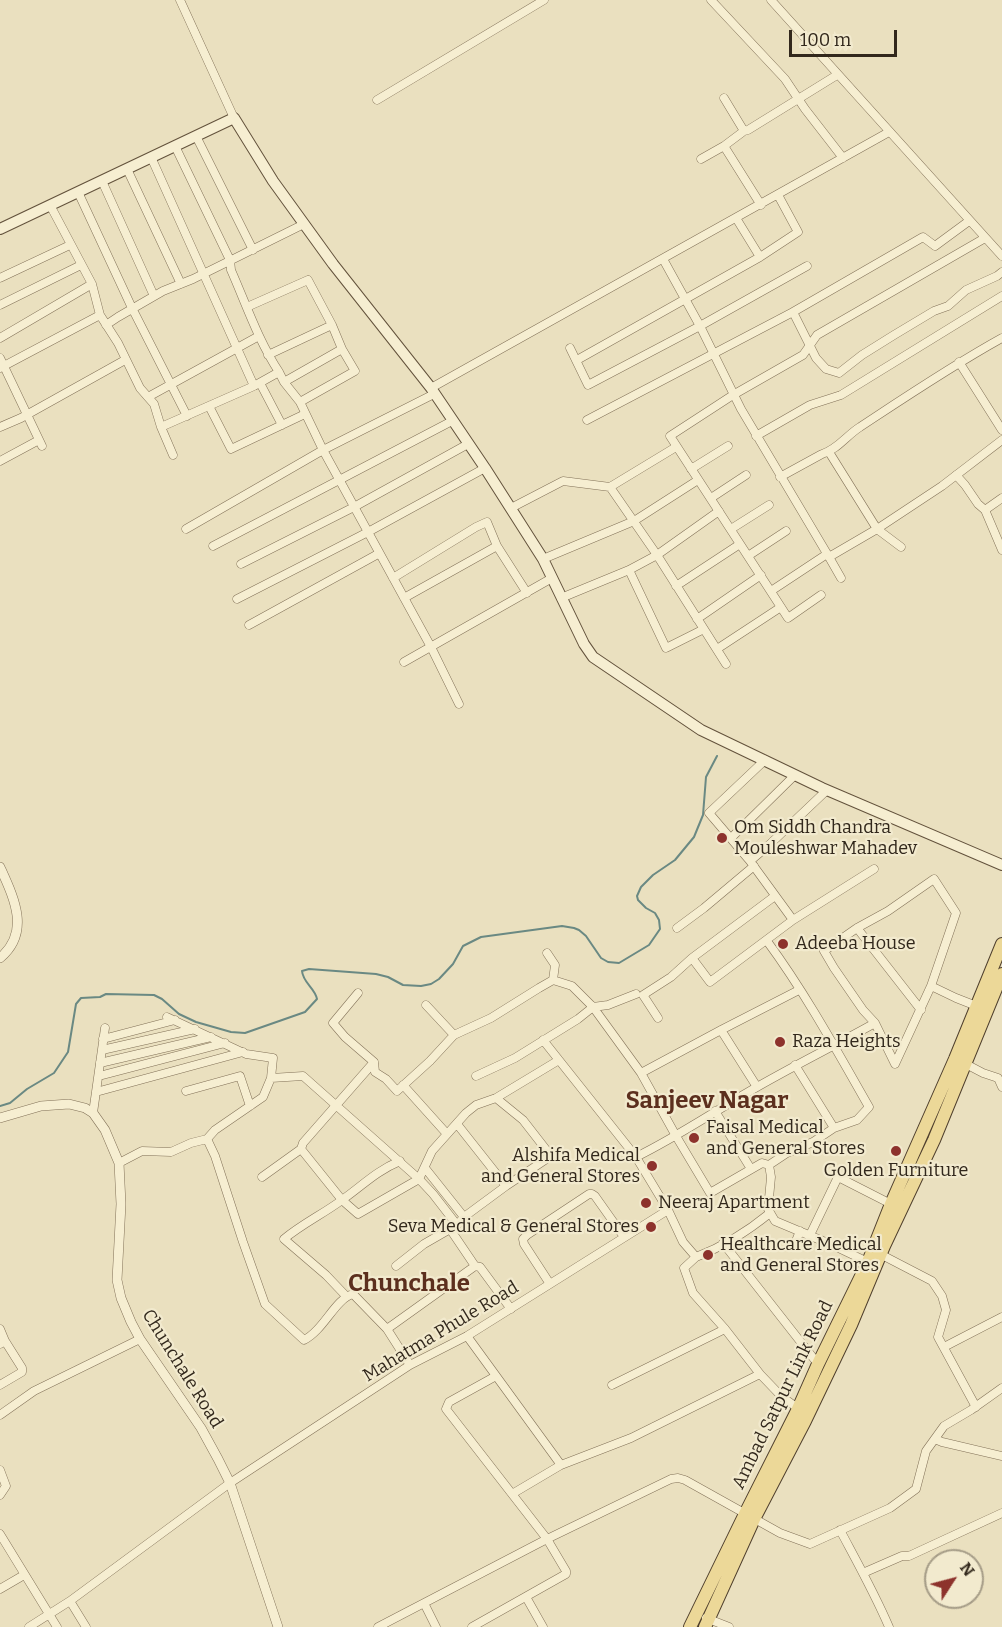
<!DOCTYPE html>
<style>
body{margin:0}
#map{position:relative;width:1002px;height:1627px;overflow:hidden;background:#eae0bf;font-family:Bitter,serif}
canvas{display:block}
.north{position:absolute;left:924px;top:1549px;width:60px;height:60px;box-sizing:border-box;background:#f2eace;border:2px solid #a59c87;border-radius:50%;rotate:54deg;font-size:16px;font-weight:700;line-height:24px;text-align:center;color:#32281c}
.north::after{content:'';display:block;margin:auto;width:21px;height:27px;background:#8d322c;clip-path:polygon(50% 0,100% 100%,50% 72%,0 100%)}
.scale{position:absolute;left:789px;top:30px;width:108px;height:27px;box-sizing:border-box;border:3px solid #32281c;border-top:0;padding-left:8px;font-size:18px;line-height:21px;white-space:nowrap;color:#32281c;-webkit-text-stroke:4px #f2eace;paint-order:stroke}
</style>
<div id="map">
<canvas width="1002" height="1627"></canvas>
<div class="north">N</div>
<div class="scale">100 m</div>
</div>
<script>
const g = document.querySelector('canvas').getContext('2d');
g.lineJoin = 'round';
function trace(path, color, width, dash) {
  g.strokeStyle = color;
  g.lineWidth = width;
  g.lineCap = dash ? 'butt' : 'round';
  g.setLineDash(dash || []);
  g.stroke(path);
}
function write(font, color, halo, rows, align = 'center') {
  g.font = font + ' Bitter,serif';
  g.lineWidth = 4.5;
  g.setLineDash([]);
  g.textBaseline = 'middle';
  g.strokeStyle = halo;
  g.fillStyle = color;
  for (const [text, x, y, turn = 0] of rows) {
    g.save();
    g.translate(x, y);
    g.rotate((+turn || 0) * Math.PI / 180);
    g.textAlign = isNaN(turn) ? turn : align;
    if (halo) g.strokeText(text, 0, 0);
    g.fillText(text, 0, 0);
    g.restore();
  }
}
trace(new Path2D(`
 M0 1106 10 1103 27 1089 54 1073 68 1052 76 1004 81 998 100 997 106 994 154 995 162 999 179 1014 196 1022 231 1032 245 1033 305 1012 317 999C315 988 303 983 302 971L309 969 376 974 388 977 403 985 421 986 431 984 439 979 453 964 463 946 481 937 562 926 574 928 579 930 586 936 601 958 608 962 619 963 649 945 660 929 659 920 655 913 646 908 638 900 637 896 641 887 653 875 675 860 694 837 703 815 706 777 717 756`), '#6a8983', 2);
const minor = new Path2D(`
 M180 0 234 118
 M711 0 785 79 805 109 843 158
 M771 0 1002 256
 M724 98 744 131
 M377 100 544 0
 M196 136 253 250
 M175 146 230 260 231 270C246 304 258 340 279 372
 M724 146 761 205
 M151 157 254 386
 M701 159 724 146 744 131 748 130 837 75
 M127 169 181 284
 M102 181 154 296
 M78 192 132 308 187 416
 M50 205 92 284 100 315 118 343 140 388 154 404 161 427 254 386 279 372 284 382 300 402 323 450 368 532 485 468
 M736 218 760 257
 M663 259 700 326 741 409 829 557
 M0 278 70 245
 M0 305 81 265
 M247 307 308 280 332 325 342 349 355 371 300 402
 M793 312 816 358 826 369 839 373 862 355 894 335 934 311 948 306 966 290 997 276 1002 272
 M106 325 118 317 163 291 193 279 304 224
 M0 338 92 284
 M570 348 588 385 700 326 807 266
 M268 355 332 325
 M0 358 42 446
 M577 360 760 257 798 232 778 195
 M959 362 1002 430
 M0 368 100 315
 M284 382 342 349
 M260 383 282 425
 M431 388 889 132
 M148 397 259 336
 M209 406 231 449 305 414
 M587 420 793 312 923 237 935 246 969 221
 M0 427 21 418 125 360
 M161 427 173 455
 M756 436 810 405 841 395 1002 296
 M829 452 877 529 901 547
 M0 461 39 440
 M691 469 728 446
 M956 475 965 485 978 504 985 510 1002 550
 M780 477 822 454C837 450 847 435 860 427 907 396 953 365 1002 338
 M610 487 676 447
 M711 498 746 475
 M511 508 563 481 610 487 657 555 726 664
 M985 510 1002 498
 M186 529 323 450 434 394
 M731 529 769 505
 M213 546 452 421
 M748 556 786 531
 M543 559 634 521 698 480
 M241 564 354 507 468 444
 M629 570 666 648 704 629
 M393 578 476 527 487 522 497 546 527 593
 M841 578 829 557 877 529 942 486 1002 440
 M676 586 740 544
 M771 591 827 554
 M821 595 788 618 670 436 733 395 803 355 817 335 985 238
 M404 598 497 546
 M561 598 629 570 657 555 719 511
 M237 599 368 532 431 647 459 704
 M697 619 761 575
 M249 625 378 554
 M717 649 781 607
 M404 662 552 578
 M731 838 795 775
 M750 861 709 813 765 760
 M793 920 874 869
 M677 928 704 908 754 866
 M857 928 921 1010
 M767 941C806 994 837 1051 869 1107L857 1120 834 1128 813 1142 787 1153 769 1165 771 1177 768 1209 775 1221 830 1244 870 1263
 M547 953 555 965 553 980
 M692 958 710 982 793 920 750 861 769 845 827 790
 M931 986 956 913 934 879 888 911 857 928 824 951 834 968 863 1010 875 1023 895 1064 931 986 956 998 979 1007
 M358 993 333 1023 345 1037 374 1062 375 1072 386 1079 397 1091 430 1061 454 1035 491 1018 539 988 553 980 572 986 593 1007 608 1005 636 994
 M426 1005 454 1035
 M167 1017 246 1054 273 1058 271 1078 263 1097 215 1130 207 1139
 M658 1018 643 995 671 977 692 958 775 896
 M721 1030 757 1087
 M103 1039 175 1020
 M543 1040 636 1157
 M102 1050 195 1029
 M962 1062 983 1073 998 1078 1002 1087
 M100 1063 211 1037
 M795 1065 834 1128
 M99 1076 225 1043
 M476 1076 515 1058 578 1019 593 1007 641 1073
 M271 1078 303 1076 419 1179 433 1194 457 1225
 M403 1085 447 1134
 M186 1091 240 1076 250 1106
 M96 1092 243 1052
 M715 1111 751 1169
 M93 1113 105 1028
 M457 1124 506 1186
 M301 1149 342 1200 358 1214 419 1179 432 1151 466 1113 476 1105 496 1098 559 1060
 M119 1163 142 1151 171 1152 191 1143 207 1139 215 1156 243 1242 265 1304 304 1340C324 1330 335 1299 353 1294L387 1329 410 1365
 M769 1165 762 1163 710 1193 676 1136 641 1073 721 1030 799 990
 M425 1168 464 1217
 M262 1177 301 1149 303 1143 374 1062
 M450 1229 475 1266 480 1267 511 1309
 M810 1235 838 1177 891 1204
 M723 1243 818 1364
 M794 1246 800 1231
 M880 1254 932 1281 942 1296 946 1310 938 1337 976 1407
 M696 1257C722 1247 748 1231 770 1213
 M396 1266 424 1244 457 1225 464 1217 506 1186 551 1156 523 1120 496 1098
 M550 1284 524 1244 523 1239 527 1235 589 1194H592L595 1196 624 1237
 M346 1296 326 1275 284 1239C302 1224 323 1214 342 1200 362 1186 376 1171 400 1161
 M0 1329 5 1341 0 1344
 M387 1329 475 1266
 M467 1336 561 1465
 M944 1347 1002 1317
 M0 1385 22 1372V1368L5 1341
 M612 1385 725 1329
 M802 1411 782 1397 760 1374 725 1329 693 1293 684 1268 696 1257 683 1242 668 1210 636 1157C675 1138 712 1113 750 1091 791 1067 834 1046 875 1023
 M0 1415 34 1391 140 1339
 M935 1439 942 1442 1002 1456
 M0 1470 6 1486 0 1495
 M512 1494 561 1465 631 1438 760 1374
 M840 1530C857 1562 875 1594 889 1627
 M0 1534 57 1627
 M863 1573 902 1556H909L1002 1513
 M0 1589 24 1575
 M526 1597 543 1627
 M70 1601 86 1627
 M424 1603 436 1627
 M706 1618 729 1627
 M29 1627 70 1601 230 1483 410 1365 467 1336 668 1210
 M378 1627 547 1539 671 1479 678 1478 685 1480 780 1533 810 1544 890 1508 916 1489 926 1451 944 1426 971 1410 1002 1388
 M472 1627 566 1574V1571L547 1539 446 1409 449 1402 496 1376`);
const tertiary = new Path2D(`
 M0 867C14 898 31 932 0 958
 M0 1118 41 1106 69 1104 85 1108 93 1113 105 1130 119 1163 121 1204 117 1280 121 1298 131 1322 140 1339 201 1428 218 1459 230 1483 278 1627`);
const secondary = new Path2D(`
 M0 229 234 118 273 181 333 264 431 388 485 468 543 559 584 644 593 657 701 730 822 788 1002 865`);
const primary = new Path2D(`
 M690 1627 745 1514 798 1409 818 1364 868 1262 891 1204 955 1059 1002 944
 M705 1627 754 1519 805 1421 851 1325 884 1246 934 1140 1002 974`);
trace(minor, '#827158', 9);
trace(tertiary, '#827158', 10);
trace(secondary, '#63523c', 12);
trace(primary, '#4f3f2d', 14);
trace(minor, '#f6eed1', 8);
trace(tertiary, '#f6eed1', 9);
trace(secondary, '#f6eed1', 10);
trace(primary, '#ecd898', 12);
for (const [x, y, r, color] of [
 [722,838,6,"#8d322c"],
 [783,944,6,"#8d322c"],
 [780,1042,6,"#8d322c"],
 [694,1138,6,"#8d322c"],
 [896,1151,6,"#8d322c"],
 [652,1166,6,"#8d322c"],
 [646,1203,6,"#8d322c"],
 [651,1227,6,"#8d322c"],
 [708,1255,6,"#8d322c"]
]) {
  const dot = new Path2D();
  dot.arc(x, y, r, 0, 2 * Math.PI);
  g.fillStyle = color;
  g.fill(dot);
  trace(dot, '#f2eace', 2);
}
write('18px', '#32281c', '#f2eace', [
 ["Om Siddh Chandra",734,828],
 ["Mouleshwar Mahadev",734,849],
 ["Adeeba House",795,944],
 ["Raza Heights",792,1042],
 ["Faisal Medical",706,1128],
 ["and General Stores",706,1149],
 ["Alshifa Medical",640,1156,"right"],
 ["and General Stores",640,1177,"right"],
 ["Golden Furniture",896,1171,"center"],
 ["Neeraj Apartment",658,1203],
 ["Seva Medical & General Stores",639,1227,"right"],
 ["Healthcare Medical",720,1245],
 ["and General Stores",720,1266]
], 'left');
write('18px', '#32281c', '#f2eace', [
 ["Mahatma Phule Road",441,1332,-31],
 ["Chunchale Road",182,1369,58],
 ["Ambad Satpur Link Road",783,1395,-64]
]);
write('bold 24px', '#5c2f1e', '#f2eace', [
 ["Sanjeev Nagar",707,1101],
 ["Chunchale",409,1284]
]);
</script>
